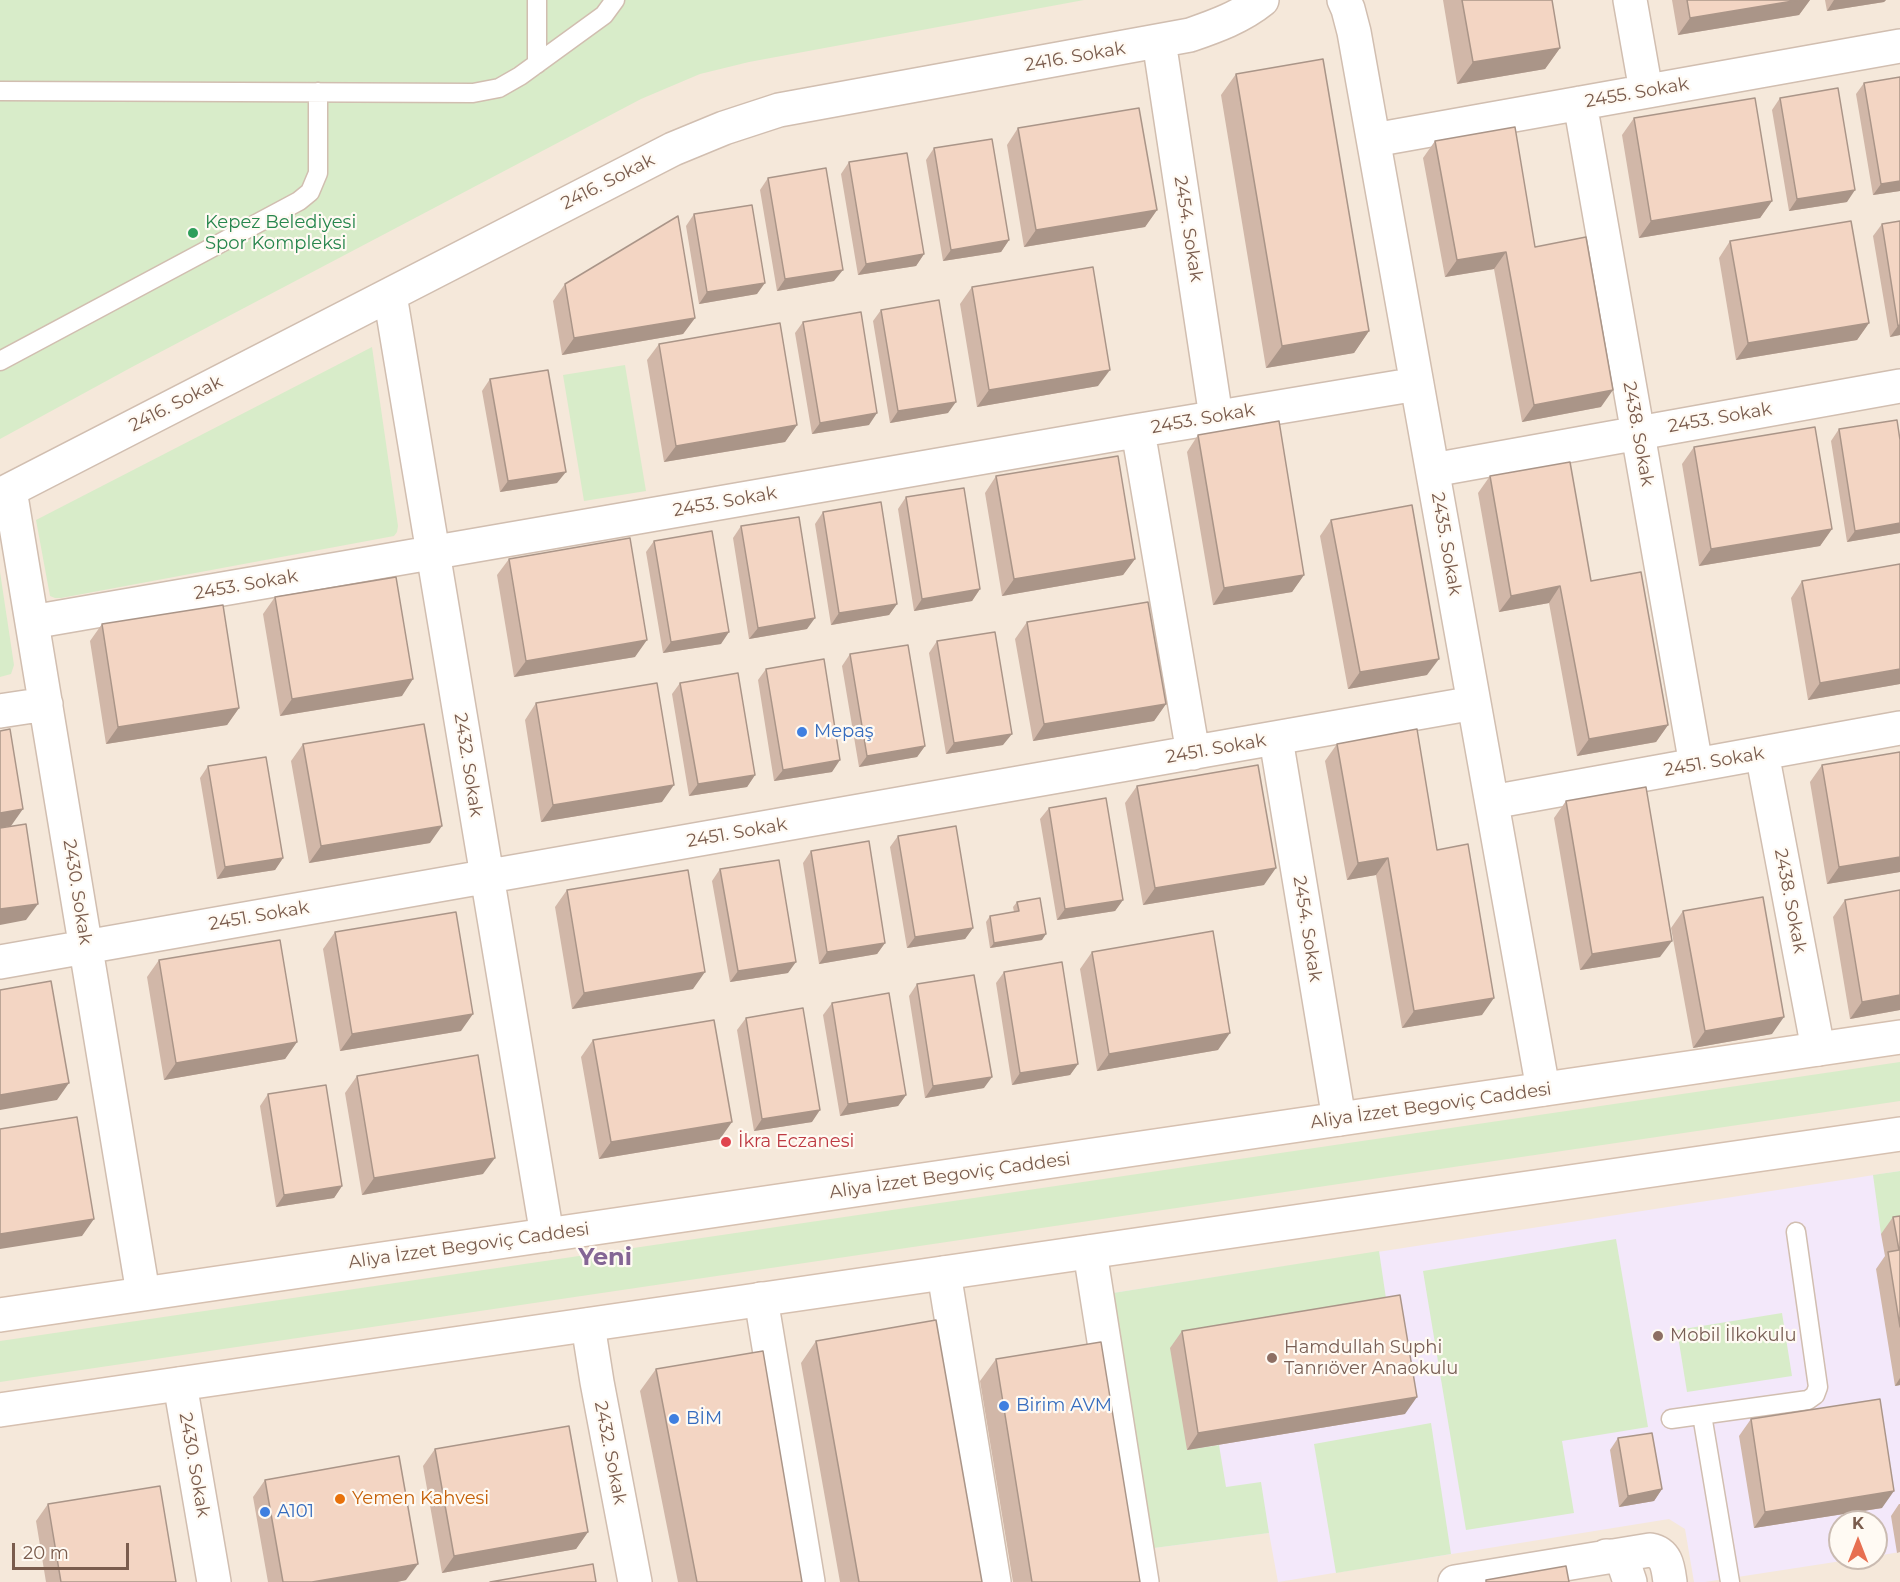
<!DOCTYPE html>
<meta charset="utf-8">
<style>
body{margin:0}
#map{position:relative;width:1900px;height:1582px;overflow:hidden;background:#fdf6ec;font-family:Montserrat,sans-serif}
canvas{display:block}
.north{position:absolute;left:1828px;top:1510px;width:60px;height:60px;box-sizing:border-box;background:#fffaf3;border:2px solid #cabbb1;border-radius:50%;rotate:0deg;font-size:16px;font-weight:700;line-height:24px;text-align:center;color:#7a5c4d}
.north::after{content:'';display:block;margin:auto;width:21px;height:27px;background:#e76f51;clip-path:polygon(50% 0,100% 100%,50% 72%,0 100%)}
.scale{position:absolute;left:12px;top:1543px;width:117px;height:27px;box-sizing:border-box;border:3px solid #7a5c4d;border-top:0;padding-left:8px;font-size:18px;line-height:21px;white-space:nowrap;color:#7a5c4d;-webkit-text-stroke:4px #fffaf3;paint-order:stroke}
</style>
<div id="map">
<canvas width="1900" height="1582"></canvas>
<div class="north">K</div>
<div class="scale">20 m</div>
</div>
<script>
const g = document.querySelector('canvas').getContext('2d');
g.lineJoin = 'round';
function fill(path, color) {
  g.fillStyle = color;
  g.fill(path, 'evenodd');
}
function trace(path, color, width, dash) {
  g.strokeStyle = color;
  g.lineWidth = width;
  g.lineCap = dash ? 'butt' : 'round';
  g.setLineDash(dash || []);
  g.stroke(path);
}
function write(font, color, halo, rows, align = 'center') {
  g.font = font + ' Montserrat,sans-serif';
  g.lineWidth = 4.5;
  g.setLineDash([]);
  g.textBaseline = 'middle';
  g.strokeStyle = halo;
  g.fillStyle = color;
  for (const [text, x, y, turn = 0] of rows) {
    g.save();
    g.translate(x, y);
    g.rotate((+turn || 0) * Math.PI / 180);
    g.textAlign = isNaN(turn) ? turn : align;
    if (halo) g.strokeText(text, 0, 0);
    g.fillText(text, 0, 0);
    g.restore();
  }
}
fill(new Path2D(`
 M0 0H1900V1582H0ZM1840 1522H1876V1558H1840Z`), '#f5e8da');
fill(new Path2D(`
 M1900 1171V1552L1876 1556V1522H1840V1558H1861L1705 1582H1694L1685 1529 1669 1519 1278 1582 1269 1533 1154 1548 1113 1293Z`), '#f3e8fa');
fill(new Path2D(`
 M0 0H1084L749 62 700 74 641 99 132 367 0 439Z
 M372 347 398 526 397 532 394 536 61 598H55L50 596 36 520Z
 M625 365 646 491 584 501 563 375Z
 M0 572 14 665 11 674 0 677Z
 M1900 1062V1101L0 1382V1341Z
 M1900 1171V1231L1881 1234 1873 1175Z
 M1616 1239 1648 1427 1562 1441 1574 1513 1466 1530 1423 1271Z
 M1379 1251 1388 1312 1186 1450 1219 1445 1226 1487 1261 1482 1269 1533 1154 1548 1113 1293Z
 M1782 1313 1792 1376 1687 1392 1677 1330Z
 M1431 1423 1451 1554 1336 1573 1314 1444Z`), '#d8ecc9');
const lane = new Path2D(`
 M537 0V64
 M0 91 473 93 499 88 520 76 604 15 615 0
 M0 361 299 201 310 192 318 173V92
 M1702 1415 1730 1582
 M1671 1419 1808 1400 1815 1395 1818 1387 1796 1232`);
const street = new Path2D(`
 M1344 0 1348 9 1354 32 1543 1089
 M1630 0 1646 91
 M1159 41 1216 417
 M1580 103 1696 765
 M1374 140 1900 46
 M390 295 547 1235
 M1138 431 1193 753
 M1433 470 1900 386
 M10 490 143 1293
 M0 495 673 149 724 128 779 110 1190 35C1216 26 1241 17 1262 0
 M32 622 1129 432 1417 384
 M0 711 46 704
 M1276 739 1339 1119
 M1762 753 1818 1049
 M1492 802 1900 728
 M0 962 1474 703
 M1090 1252 1142 1582
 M944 1273 994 1582
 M761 1299 808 1582
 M588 1325 597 1382 635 1582
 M180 1384 214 1582
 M1606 1556 1616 1557 1623 1561 1630 1582
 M1455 1582 1650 1550C1667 1553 1668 1567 1670 1582`);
const secondary = new Path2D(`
 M0 1315 1900 1037
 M0 1410 1900 1134`);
trace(lane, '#d1beb0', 21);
trace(street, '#d1beb0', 36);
trace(secondary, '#d6c0b0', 36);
trace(lane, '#fff', 18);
trace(street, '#fff', 33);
trace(secondary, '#fff', 33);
fill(new Path2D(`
 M1443 0H1552L1560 48 1545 69 1457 84Z
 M1672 0H1810L1799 15 1678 35Z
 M1825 0H1886L1884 2 1827 11Z
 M1236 74 1369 331 1354 353 1266 368 1221 95Z
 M1864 83 1900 191 1873 195 1856 94Z
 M1780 98 1847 202 1789 211 1772 110Z
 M1634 118 1772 201 1760 218 1639 238 1622 135Z
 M1018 128 1157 210 1145 227 1024 247 1007 145Z
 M1435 141 1535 247 1601 407 1522 422 1494 269 1445 277 1423 158Z
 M934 148 1009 240 1001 252 943 261 926 160Z
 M849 162 924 254 916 266 858 275 841 174Z
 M768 178 834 281 777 291 760 190Z
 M694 214 757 294 699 304 686 226Z
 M1882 224 1900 335 1890 337 1873 236Z
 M1730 241 1869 323 1857 340 1736 360 1719 258Z
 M565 284 695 318 683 334 562 355 553 301Z
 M972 287 1098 386 977 407 960 304Z
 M881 310 948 413 890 423 873 321Z
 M803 322 869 425 812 434 795 333Z
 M659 344 797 425 785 442 664 462 647 360Z
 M490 379 557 483 500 492 482 391Z
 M1839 429 1900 533 1847 542 1831 441Z
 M1198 435 1304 575 1292 592 1213 605 1187 452Z
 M1694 447 1832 529 1820 546 1699 566 1682 464Z
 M996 476 1135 559 1123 575 1002 596 985 493Z
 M1490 476 1591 581 1668 725 1656 742 1577 756 1549 603 1499 612 1478 493Z
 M906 497 980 589 972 601 914 611 898 509Z
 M823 512 897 604 889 615 831 625 815 524Z
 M1331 520 1427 675 1348 689 1320 536Z
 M741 526 807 629 749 639 733 538Z
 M654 541 721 644 663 653 646 552Z
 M509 559 635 657 514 677 497 575Z
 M1802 581 1900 684 1808 700 1791 598Z
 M275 597 402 696 280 716 263 614Z
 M1027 622 1166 704 1154 721 1033 741 1015 639Z
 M102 624 239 708 227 725 106 744 90 641Z
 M937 641 1003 745 946 754 929 653Z
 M850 654 925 746 917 757 859 767 842 666Z
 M766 669 832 772 774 781 758 680Z
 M680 683 755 775 747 787 689 796 672 694Z
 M536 703 662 802 541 822 525 720Z
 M303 744 430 843 309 863 291 761Z
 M1337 744 1482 1015 1402 1028 1376 875 1347 880 1325 761Z
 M1822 765 1900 872 1827 884 1810 782Z
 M208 766 283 858 275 870 217 879 200 778Z
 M1137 786 1264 885 1143 905 1125 803Z
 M1566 801 1660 957 1580 970 1554 818Z
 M1049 808 1123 900 1115 911 1057 920 1040 819Z
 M898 836 973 928 965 939 907 948 890 847Z
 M811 851 885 943 877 954 819 964 803 863Z
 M720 869 788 973 730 982 712 881Z
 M567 890 693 989 572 1009 555 907Z
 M1845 900 1900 1010 1850 1019 1833 917Z
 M1017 902 1042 940 990 948 986 922 990 916 1014 912 1013 907Z
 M1683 911 1772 1034 1693 1048 1671 928Z
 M335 932 461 1031 340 1051 323 949Z
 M1092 952 1218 1050 1097 1071 1080 969Z
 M159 960 297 1042 285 1059 164 1080 147 977Z
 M1004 972 1078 1064 1070 1075 1012 1085 996 983Z
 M917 984 984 1088 925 1098 909 996Z
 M832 1003 906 1095 898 1106 840 1116 823 1015Z
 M746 1018 812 1122 754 1131 737 1030Z
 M593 1040 720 1139 599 1159 581 1057Z
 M357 1076 483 1174 362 1195 345 1093Z
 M268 1094 342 1186 334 1198 276 1207 260 1106Z
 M1900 1216V1385L1895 1386 1876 1269 1885 1256 1881 1234 1893 1217Z
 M1182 1331 1405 1414 1187 1450 1170 1348Z
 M816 1341 982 1582H840L801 1363Z
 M996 1359 1140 1582H1013L980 1381Z
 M656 1369 802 1582H678L640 1391Z
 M1751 1419 1882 1508 1754 1528 1739 1436Z
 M1618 1438 1662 1489 1654 1501 1619 1507 1610 1450Z
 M435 1449 588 1532 576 1549 442 1573 423 1466Z
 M265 1480 406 1580 397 1582H268L253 1497Z
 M48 1504 176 1582H46L36 1521Z
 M1899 1504H1900V1552L1897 1553 1891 1516Z`), '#d1b7a8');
fill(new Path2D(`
 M1799 0H1810L1799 15 1678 35 1690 18Z
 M1834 0H1886L1884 2 1827 11Z
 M1560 48 1545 69 1457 84 1473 62Z
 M1900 181V191L1873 195 1881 184Z
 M1855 190 1847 202 1789 211 1797 199Z
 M1772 201 1760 218 1639 238 1651 221Z
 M1157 210 1145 227 1024 247 1036 230Z
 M1009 240 1001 252 943 261 951 250Z
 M1506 252 1494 269 1445 277 1457 260Z
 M924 254 916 266 858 275 866 264Z
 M843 270 834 281 777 291 785 279Z
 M765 283 757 294 699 304 707 292Z
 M695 318 683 334 562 355 574 338Z
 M1869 323 1857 340 1736 360 1748 343Z
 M1900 325V335L1890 337 1898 326Z
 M1369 331 1354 353 1266 368 1282 346Z
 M1110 370 1098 386 977 407 989 390Z
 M1613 390 1601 407 1522 422 1534 405Z
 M956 402 948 413 890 423 898 411Z
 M877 413 869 425 812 434 820 423Z
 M797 425 785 442 664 462 676 446Z
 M566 472 557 483 500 492 508 481Z
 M1900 523V533L1847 542 1855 531Z
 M1832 529 1820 546 1699 566 1711 549Z
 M1135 559 1123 575 1002 596 1014 579Z
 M1304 575 1292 592 1213 605 1224 588Z
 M1560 586 1549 603 1499 612 1511 596Z
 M980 589 972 601 914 611 922 599Z
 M897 604 889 615 831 625 839 613Z
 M815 618 807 629 749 639 758 628Z
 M729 632 721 644 663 653 671 642Z
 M647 640 635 657 514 677 526 661Z
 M1439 659 1427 675 1348 689 1360 672Z
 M1900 669V684L1808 700 1820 683Z
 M413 679 402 696 280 716 292 699Z
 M1166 704 1154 721 1033 741 1044 724Z
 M239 708 227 725 106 744 118 727Z
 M1668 725 1656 742 1577 756 1589 739Z
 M1012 734 1003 745 946 754 954 743Z
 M925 746 917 757 859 767 867 756Z
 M840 760 832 772 774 781 783 770Z
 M755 775 747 787 689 796 698 784Z
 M674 785 662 802 541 822 553 805Z
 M23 809 11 826 0 828V813Z
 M442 826 430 843 309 863 321 846Z
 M1900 857V872L1827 884 1839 867Z
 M283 858 275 870 217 879 225 867Z
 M1388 858 1376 875 1347 880 1358 863Z
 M1276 868 1264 885 1143 905 1155 888Z
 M1123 900 1115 911 1057 920 1065 909Z
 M38 904 26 920 0 925V909Z
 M973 928 965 939 907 948 915 937Z
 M1046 934 1042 940 990 948 994 943Z
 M1672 941 1660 957 1580 970 1592 954Z
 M885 943 877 954 819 964 827 952Z
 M796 962 788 973 730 982 738 971Z
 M705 972 693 989 572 1009 584 993Z
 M1900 995V1010L1850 1019 1862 1002Z
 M1494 998 1482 1015 1402 1028 1414 1011Z
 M473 1014 461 1031 340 1051 352 1034Z
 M1784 1017 1772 1034 1693 1048 1705 1031Z
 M1230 1033 1218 1050 1097 1071 1109 1054Z
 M297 1042 285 1059 164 1080 176 1063Z
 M1078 1064 1070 1075 1012 1085 1020 1073Z
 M992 1077 984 1088 925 1098 933 1086Z
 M69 1083 57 1100 0 1110V1095Z
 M906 1095 898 1106 840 1116 848 1104Z
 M820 1110 812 1122 754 1131 762 1119Z
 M732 1122 720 1139 599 1159 611 1142Z
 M495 1158 483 1174 362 1195 374 1178Z
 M342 1186 334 1198 276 1207 284 1195Z
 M94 1219 82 1236 0 1249V1234Z
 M1900 1378V1385L1895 1386Z
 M1417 1397 1405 1414 1187 1450 1198 1433Z
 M1662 1489 1654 1501 1619 1507 1628 1496Z
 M1894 1491 1882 1508 1754 1528 1765 1512Z
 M588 1532 576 1549 442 1573 454 1556Z
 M418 1564 406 1580 397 1582H312Z`), '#aa9588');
const building = new Path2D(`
 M1462 0H1552L1560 48 1473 62Z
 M1687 0H1799L1690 18Z
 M1323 59 1369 331 1282 346 1236 74Z
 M1900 77V181L1881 184 1864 83Z
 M1838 88 1855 190 1797 199 1780 98Z
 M1755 98 1772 201 1651 221 1634 118Z
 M1139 108 1157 210 1036 230 1018 128Z
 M1515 127 1535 247 1586 237 1613 390 1534 405 1506 252 1457 260 1435 141Z
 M992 139 1009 240 951 250 934 148Z
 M907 153 924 254 866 264 849 162Z
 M826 168 843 270 785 279 768 178Z
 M752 205 765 283 707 292 694 214Z
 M678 216 695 318 574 338 565 284Z
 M1851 221 1869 323 1748 343 1730 241Z
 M1900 221V325L1898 326 1882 224Z
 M1093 267 1110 370 989 390 972 287Z
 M939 300 956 402 898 411 881 310Z
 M861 312 877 413 820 423 803 322Z
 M780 323 797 425 676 446 659 344Z
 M548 370 566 472 508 481 490 379Z
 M1897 420 1900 440V523L1855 531 1839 429Z
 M1279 421 1304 575 1224 588 1198 435Z
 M1815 427 1832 529 1711 549 1694 447Z
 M1118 456 1135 559 1014 579 996 476Z
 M1570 462 1591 581 1641 572 1668 725 1589 739 1560 586 1511 596 1490 476Z
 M964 488 980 589 922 599 906 497Z
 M881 502 897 604 839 613 823 512Z
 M1412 505 1439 659 1360 672 1331 520Z
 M799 517 815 618 758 628 741 526Z
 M712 531 729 632 671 642 654 541Z
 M630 538 647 640 526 661 509 559Z
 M1900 564V669L1820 683 1802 581Z
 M396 577 413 679 292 699 275 597Z
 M1148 602 1166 704 1044 724 1027 622Z
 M223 605 239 708 118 727 102 624Z
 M995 632 1012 734 954 743 937 641Z
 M908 645 925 746 867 756 850 654Z
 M824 659 840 760 783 770 766 669Z
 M738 673 755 775 698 784 680 683Z
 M657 683 674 785 553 805 536 703Z
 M424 724 442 826 321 846 303 744Z
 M10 729 23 809 0 813V731Z
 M1417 729 1437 850 1468 844 1494 998 1414 1011 1388 858 1358 863 1337 744Z
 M1900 752V857L1839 867 1822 765Z
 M266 757 283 858 225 867 208 766Z
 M1258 765 1276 868 1155 888 1137 786Z
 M1646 787 1672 941 1592 954 1566 801Z
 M1106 798 1123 900 1065 909 1049 808Z
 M26 824 38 904 0 909V828Z
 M956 826 973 928 915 937 898 836Z
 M869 841 885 943 827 952 811 851Z
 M779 860 796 962 738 971 720 869Z
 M688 870 705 972 584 993 567 890Z
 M1900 890V995L1862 1002 1845 900Z
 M1763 897 1784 1017 1705 1031 1683 911Z
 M1040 898 1046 934 994 943 990 916 1019 911 1017 902Z
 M456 912 473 1014 352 1034 335 932Z
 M1213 931 1230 1033 1109 1054 1092 952Z
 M280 940 297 1042 176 1063 159 960Z
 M1062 962 1078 1064 1020 1073 1004 972Z
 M974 975 992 1077 933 1086 917 984Z
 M51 981 69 1083 0 1095V990Z
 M889 993 906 1095 848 1104 832 1003Z
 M803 1008 820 1110 762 1119 746 1018Z
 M714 1020 732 1122 611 1142 593 1040Z
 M478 1055 495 1158 374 1178 357 1076Z
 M326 1085 342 1186 284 1195 268 1094Z
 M77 1117 94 1219 0 1234V1129Z
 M1900 1216V1327L1888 1252 1899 1250 1893 1217Z
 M1400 1295 1417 1397 1198 1433 1182 1331Z
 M936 1320 982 1582H859L816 1341Z
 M1101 1342 1140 1582H1032L996 1359Z
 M763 1351 802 1582H697L656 1369Z
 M1880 1399 1894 1491 1765 1512 1751 1419Z
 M569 1426 588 1532 454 1556 435 1449Z
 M1652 1433 1662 1489 1628 1496 1618 1438Z
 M399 1456 418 1564 312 1582H283L265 1480Z
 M160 1486 176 1582H61L48 1504Z
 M593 1564 596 1582H490Z
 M1566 1566 1569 1582H1486V1580Z`);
fill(building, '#f3d5c3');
trace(building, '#aa9588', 1.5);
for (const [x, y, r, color] of [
 [193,233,6,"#2e9e5b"],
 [802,732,6,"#3f7fe0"],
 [726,1142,6,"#e0444e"],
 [1658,1336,6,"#8d6e63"],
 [1272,1358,6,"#8d6e63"],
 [1004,1406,6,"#3f7fe0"],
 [674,1419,6,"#3f7fe0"],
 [340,1499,6,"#e8710a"],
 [265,1512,6,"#3f7fe0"]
]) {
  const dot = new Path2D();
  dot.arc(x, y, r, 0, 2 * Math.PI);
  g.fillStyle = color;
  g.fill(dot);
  trace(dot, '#fffaf3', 2);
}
write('18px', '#7a5c4d', '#fffaf3', [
 ["2416. Sokak",1075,57,-10],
 ["2455. Sokak",1637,93,-10],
 ["2416. Sokak",608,182,-27],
 ["2454. Sokak",1188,229,81],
 ["2416. Sokak",176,404,-27],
 ["2453. Sokak",1720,418,-10],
 ["2453. Sokak",1203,419,-10],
 ["2438. Sokak",1638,434,80],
 ["2453. Sokak",725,502,-10],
 ["2435. Sokak",1446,544,80],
 ["2453. Sokak",246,585,-10],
 ["2451. Sokak",1216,749,-10],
 ["2451. Sokak",1714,762,-10],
 ["2432. Sokak",468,765,81],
 ["2451. Sokak",737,833,-10],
 ["2430. Sokak",77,892,81],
 ["2438. Sokak",1790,901,79],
 ["2451. Sokak",259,916,-10],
 ["2454. Sokak",1307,929,81],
 ["Aliya İzzet Begoviç Caddesi",1431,1106,-8],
 ["Aliya İzzet Begoviç Caddesi",950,1176,-8],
 ["Aliya İzzet Begoviç Caddesi",469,1246,-8],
 ["2432. Sokak",610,1453,79],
 ["2430. Sokak",194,1465,80]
]);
write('18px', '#27864d', '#fffaf3', [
 ["Kepez Belediyesi",205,223],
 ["Spor Kompleksi",205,244]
], 'left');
write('18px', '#366cbe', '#fffaf3', [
 ["Mepaş",814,732],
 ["Birim AVM",1016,1406],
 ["BİM",686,1419],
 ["A101",277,1512]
], 'left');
write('18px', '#be3a42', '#fffaf3', [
 ["İkra Eczanesi",738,1142]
], 'left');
write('18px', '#785e54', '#fffaf3', [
 ["Mobil İlkokulu",1670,1336],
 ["Hamdullah Suphi",1284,1348],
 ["Tanrıöver Anaokulu",1284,1369]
], 'left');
write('18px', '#c56008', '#fffaf3', [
 ["Yemen Kahvesi",352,1499]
], 'left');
write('bold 24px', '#846695', '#fffaf3', [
 ["Yeni",605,1258]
]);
</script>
